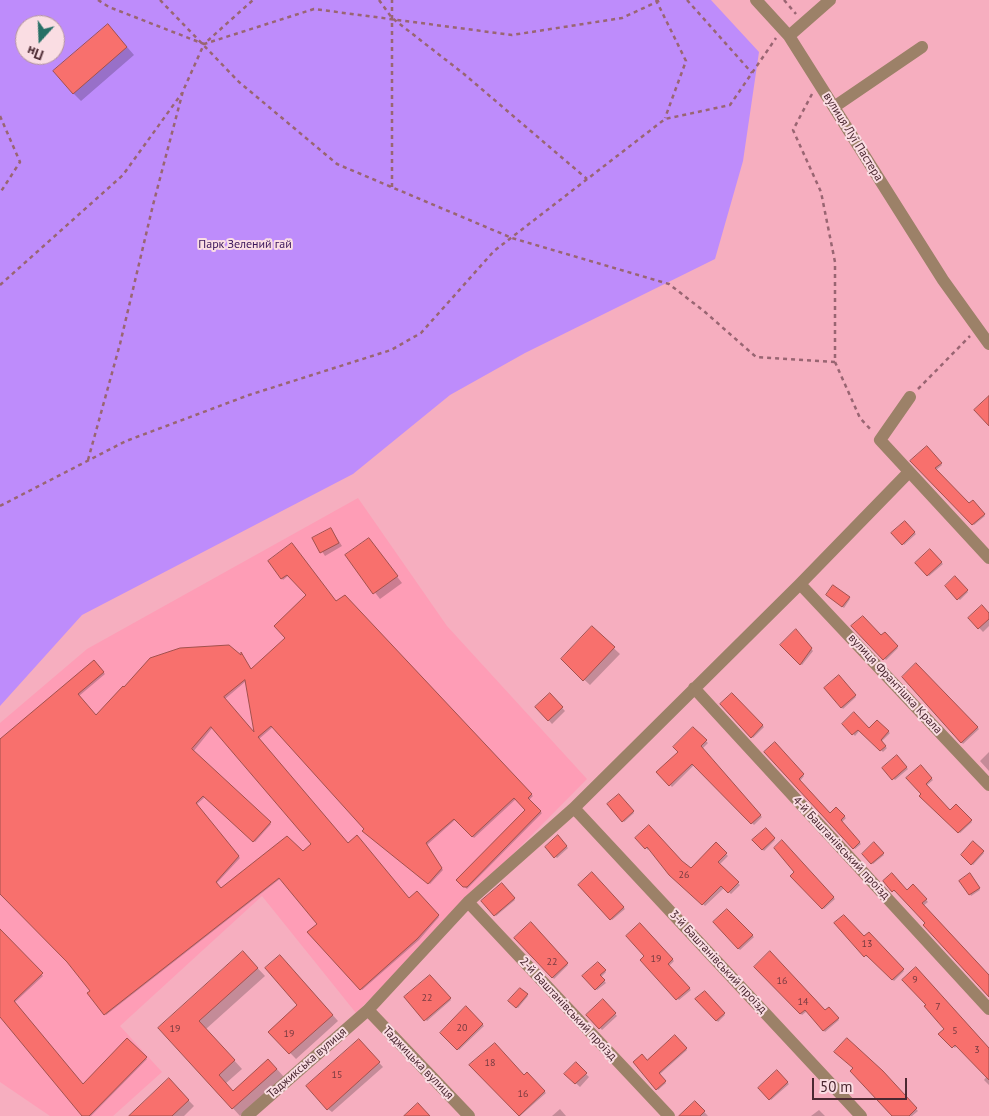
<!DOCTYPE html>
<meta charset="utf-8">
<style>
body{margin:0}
#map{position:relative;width:989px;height:1116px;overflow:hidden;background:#f6aebf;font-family:"PT Sans",sans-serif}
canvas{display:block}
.north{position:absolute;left:15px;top:15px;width:50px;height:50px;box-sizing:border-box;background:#fadde3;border:1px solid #b4959c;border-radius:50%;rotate:200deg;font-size:14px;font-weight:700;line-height:20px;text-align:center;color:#4b2831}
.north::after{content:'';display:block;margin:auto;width:18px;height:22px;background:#276f66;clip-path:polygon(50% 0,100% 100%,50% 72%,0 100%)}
.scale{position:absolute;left:812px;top:1078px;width:95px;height:22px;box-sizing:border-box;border:2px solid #4b2831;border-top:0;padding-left:6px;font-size:15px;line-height:18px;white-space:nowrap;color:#4b2831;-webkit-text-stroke:4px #fadde3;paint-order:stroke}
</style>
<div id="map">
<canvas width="989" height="1116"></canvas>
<div class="north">Пн</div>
<div class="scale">50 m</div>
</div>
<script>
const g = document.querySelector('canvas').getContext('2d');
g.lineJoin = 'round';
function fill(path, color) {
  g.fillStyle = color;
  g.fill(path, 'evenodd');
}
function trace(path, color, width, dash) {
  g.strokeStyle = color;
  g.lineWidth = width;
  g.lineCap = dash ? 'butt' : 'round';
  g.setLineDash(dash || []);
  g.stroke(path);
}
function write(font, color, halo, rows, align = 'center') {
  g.font = font + ' "PT Sans",sans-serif';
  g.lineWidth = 4;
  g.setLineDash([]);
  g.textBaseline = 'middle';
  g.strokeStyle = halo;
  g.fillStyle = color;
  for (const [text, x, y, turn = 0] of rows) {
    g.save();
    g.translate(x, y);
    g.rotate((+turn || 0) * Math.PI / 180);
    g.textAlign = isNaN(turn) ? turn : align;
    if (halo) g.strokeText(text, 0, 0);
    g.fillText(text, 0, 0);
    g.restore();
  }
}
fill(new Path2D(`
 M358 498 447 626 587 779 356 1013 262 896 120 1026 162 1072 113 1116H50L0 1082V723L87 649Z`), '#fe9db6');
fill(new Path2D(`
 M0 0H711L759 52 743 161 715 259 525 353 450 395 353 474 82 615 0 706ZM25 25H55V55H25Z`), '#be8cfb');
fill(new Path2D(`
 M115 33 134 55 81 101 73 93Z
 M927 448 942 465 935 471 969 505 973 502 985 516 974 525 912 461Z
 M904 522 916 534 904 545 893 533Z
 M331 529 342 546 325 556 314 539Z
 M369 540 402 583 380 599 347 556Z
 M930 550 943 564 929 576 917 563Z
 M269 561 336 603 346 598 533 796 529 800 542 813 467 889 458 880 527 810 516 799 474 838 456 819 427 845 443 870 430 884 364 831 366 830 274 726 259 739 348 844 409 899 417 893 439 917 419 940 362 990 309 932 318 924 281 878 106 1015 89 993 92 991 68 961 0 893V741L94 661 105 674 79 696 96 717 251 670 287 638 308 595 289 575 283 580ZM246 681 256 736 225 699ZM213 727 313 844 303 853 221 890 216 884 240 858 196 805 205 797 255 842 271 824 193 752Z
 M955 578 968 592 960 600 946 586Z
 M829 597 849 598 850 599 844 608Z
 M989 615V626L983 632 970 618Z
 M853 626 881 637 885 633 898 648 886 660Z
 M592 628 620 654 590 685 562 659Z
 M796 631 813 651 802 665 781 645Z
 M916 665 979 729 963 744 903 677Z
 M839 677 856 697 843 709 826 688Z
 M550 695 565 711 552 724 537 707Z
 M732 695 764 727 753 738 722 704Z
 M877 722 890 733 881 742 887 748 883 752 860 730 855 736 844 724 869 730Z
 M693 729 708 743 702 749 762 817 754 825 694 765 672 787 658 772 680 752Z
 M775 744 804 776 800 781 830 815 836 808 846 818 842 822 861 844 855 849 766 752Z
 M989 752V771L980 761Z
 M897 757 908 769 895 780 884 768Z
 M921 767 933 780 926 786 950 811 956 805 972 822 960 833 921 796Z
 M619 796 634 813 624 822 608 805Z
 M766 830 775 840 764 851 754 840Z
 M558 837 568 848 557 858 546 847Z
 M637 838 691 869 716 844 728 856 719 865 740 885 731 894 724 888 705 906 670 874 650 848 648 850Z
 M782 842 835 899 824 909 791 876 796 872Z
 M973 843 984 853 973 865 962 855Z
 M874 844 884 855 873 864 864 854Z
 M592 874 625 909 612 920 580 885Z
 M971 876 980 890 971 896 970 894Z
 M885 881 907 891 915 888 928 902 923 906 989 976V995L897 890 895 892Z
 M502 884 515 900 496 916 483 901Z
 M727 911 754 937 740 950 714 922Z
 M531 923 568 965 554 979 516 938Z
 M836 923 864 938 869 933 904 971 894 981 868 956 867 957Z
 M640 925 674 961 669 966 691 990 679 1000 642 960 646 956Z
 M0 931 43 976 14 1003 84 1086 127 1040 147 1059 91 1116H84L0 1015Z
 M251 961 265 976 206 1029 242 1069 225 1084 233 1092 276 1068 284 1077 240 1116 160 1028Z
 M286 962 338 1021 296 1059 270 1032 299 1005Z
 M598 963 606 972 601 977 606 983 597 990 584 976Z
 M756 967 825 1012 829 1009 839 1020 825 1032 807 1011 802 1015Z
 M430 976 451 1000 427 1021 406 997Z
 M520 989 528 996 518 1008 510 1001Z
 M704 992 725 1015 718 1022 697 999Z
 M603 1001 617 1016 602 1030 588 1015Z
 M466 1008 484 1026 459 1050 442 1033Z
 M945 1029 989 1049V1085L984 1080 987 1076 957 1045 955 1048 940 1034Z
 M675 1037 687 1050 659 1075 666 1083 658 1090 635 1063 647 1062Z
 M358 1040 383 1067 332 1112 328 1109Z
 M576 1064 589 1077 580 1087 566 1074Z
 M854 1068 882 1072 918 1111 912 1116H894Z
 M777 1072 789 1084 771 1100 760 1088Z
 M527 1073 546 1093 520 1116 490 1083 524 1077Z
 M169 1080 194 1106 184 1116H131Z
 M695 1102 708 1116H684Z
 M560 1109 566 1116H552Z
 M819 1110 825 1116H811Z`), '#0003');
const building = new Path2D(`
 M108 24 127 47 73 94 53 71Z
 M989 396V426L974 410Z
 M927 446 942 463 935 468 969 503 973 500 985 514 972 525 910 461Z
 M905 521 915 532 902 545 891 533Z
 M331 528 339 543 320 553 312 538Z
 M369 538 398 576 373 594 345 555Z
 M292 543 336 601 345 595 532 794 528 798 541 811 467 887H463L456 880 525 810 514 798 472 837 454 819 426 843 442 868 428 884 362 831 364 829 271 726 258 737 348 843 357 835 409 898 417 891 439 915 417 939 360 990 307 932 317 924 279 878 104 1015 87 993 90 991 67 962 0 894V739L94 660 104 672 78 694 96 715 123 686 124 687 150 658 180 648 229 645 241 655V652L251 669 285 638 274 626 306 595 287 575 281 579 268 561ZM245 680 254 732 224 697ZM211 727 311 844 303 851 287 836 221 888 216 882 239 856 196 803 203 796 253 842 271 822 192 749Z
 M930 549 942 562 927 576 915 563Z
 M955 576 968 590 957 600 945 586Z
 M833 585 850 597 842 607 826 595Z
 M982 605 989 613V619L978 629 968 618Z
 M863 616 881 635 885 632 898 646 883 660 851 626Z
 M592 626 615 647 583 681 561 659Z
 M796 629 812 648 800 665 780 645Z
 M916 663 978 727 961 743 902 677Z
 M839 675 856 695 841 708 824 688Z
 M550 693 563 707 548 721 535 707Z
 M732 693 763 725 751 738 720 704Z
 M854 712 869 728 877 720 889 731 881 740 886 746 880 751 858 730 852 735 842 724Z
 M693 727 707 740 701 746 761 815 751 824 692 764 669 786 656 772 678 752 673 747Z
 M775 742 804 774 799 779 830 813 836 807 845 816 841 820 860 842 853 849 764 752Z
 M897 755 907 767 892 780 882 768Z
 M921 765 932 778 926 784 950 810 956 804 972 820 958 833 919 796 921 794 906 778Z
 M619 794 634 811 622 822 607 804Z
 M649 825 682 861 691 868 716 842 727 853 718 862 739 882 728 893 721 886 702 905 669 875 647 847 645 849 635 838Z
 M766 828 775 838 762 850 752 840Z
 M558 835 567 846 554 858 545 847Z
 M782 840 834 897 822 909 790 876 794 872 774 848Z
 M973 841 984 851 971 865 961 855Z
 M874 842 884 853 871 864 862 854Z
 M592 872 624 907 610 920 578 885Z
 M892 873 907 890 913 884 927 899 922 903 989 975V997L923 925 925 923 894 890 892 892 883 881Z
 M970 873 980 888 969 895 959 881Z
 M502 883 515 898 494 916 481 901Z
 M727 909 753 935 738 949 713 922Z
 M844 915 864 936 869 932 904 969 892 980 866 955 864 957 834 923Z
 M531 922 568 963 552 978 514 938Z
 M640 923 673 959 668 964 690 988 676 1000 640 960 644 956 626 936Z
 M0 929 43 973 14 1001 83 1084 127 1038 147 1057 89 1116H82L0 1017Z
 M243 951 258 968 199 1021 235 1060 219 1075 233 1091 268 1059 277 1069 232 1109 158 1028Z
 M770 951 825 1010 829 1007 839 1018 823 1031 805 1010 800 1014 754 967Z
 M280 955 333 1015 289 1054 268 1032 297 1005 265 968Z
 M598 962 606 970 600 975 605 980 595 990 582 976Z
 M916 967 989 1048V1080L955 1045 952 1048 938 1034 944 1029 924 1006 926 1005 902 980Z
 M430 975 451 998 424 1021 404 997Z
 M520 988 528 994 516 1008 508 1001Z
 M705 991 725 1013 716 1021 695 999Z
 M603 999 616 1013 599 1029 586 1015Z
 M466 1006 483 1024 457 1050 440 1033Z
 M675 1035 687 1048 659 1073 666 1081 656 1090 633 1062 642 1054 647 1060Z
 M847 1038 883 1071 917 1108 909 1116H892L850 1071 853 1068 834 1052Z
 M359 1039 380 1062 327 1110 306 1086Z
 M495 1043 524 1075 527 1072 545 1091 519 1116 469 1065Z
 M576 1062 587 1073 575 1084 564 1074Z
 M777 1070 788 1082 769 1100 758 1088Z
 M169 1078 189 1100 172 1116H129Z
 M695 1101 705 1111 700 1116H679Z
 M418 1103 430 1116H404Z`);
fill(building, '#f8706d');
trace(building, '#a3514e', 1);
trace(new Path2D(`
 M98 0 109 7 204 44 253 0
 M160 0 239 82 337 164 512 238 669 284 705 312 756 357 835 362
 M379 0 392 18 464 74 587 179
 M656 0 686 61 665 118
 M687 0 752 73
 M784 0 796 14
 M812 94 793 130 821 192 835 262V362L860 418 872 431
 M0 116 20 162 0 193
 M392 187V0
 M0 285 123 175 182 93
 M918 389 970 336
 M88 460 120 344 153 205 183 91 204 44 314 9 512 35 622 18 661 0
 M0 506 126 441 249 395 391 350 421 333 494 251 665 119 730 105 776 38`), '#996572', 2.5, [4, 4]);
trace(new Path2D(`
 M756 0 789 36 943 280 989 344
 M789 36 830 0
 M834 107 922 47
 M910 397 880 440 989 558
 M800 584 989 785
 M694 688 989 1009
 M574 808 861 1116
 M468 902 669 1116
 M368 1010 469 1116
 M247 1116 368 1010 468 902 574 808 800 584 909 472`), '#9c8168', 12);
write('10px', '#763a40', null, [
 ["26",684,875],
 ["13",867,944],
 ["19",656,959],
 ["22",552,962],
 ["9",915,980],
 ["16",782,981],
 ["22",427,998],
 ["14",803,1002],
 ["7",938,1007],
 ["20",462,1028],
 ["19",175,1029],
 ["5",955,1031],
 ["19",289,1034],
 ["3",977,1050],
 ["18",490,1063],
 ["15",337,1075],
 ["16",523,1094]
]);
write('12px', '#4b2831', '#fadde3', [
 ["вулиця Луї Пастера",853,137,58],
 ["вулиця Франтішка Крала",895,684,47],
 ["4-й Баштанівський проїзд",841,848,47],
 ["3-й Баштанівський проїзд",718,962,47],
 ["2-й Баштанівський проїзд",568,1009,47],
 ["Таджикська вулиця",307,1063,-41],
 ["Таджицька вулиця",418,1063,46]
]);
write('12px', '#3a155b', '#fadde3', [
 ["Парк Зелений гай",245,245]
]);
</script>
